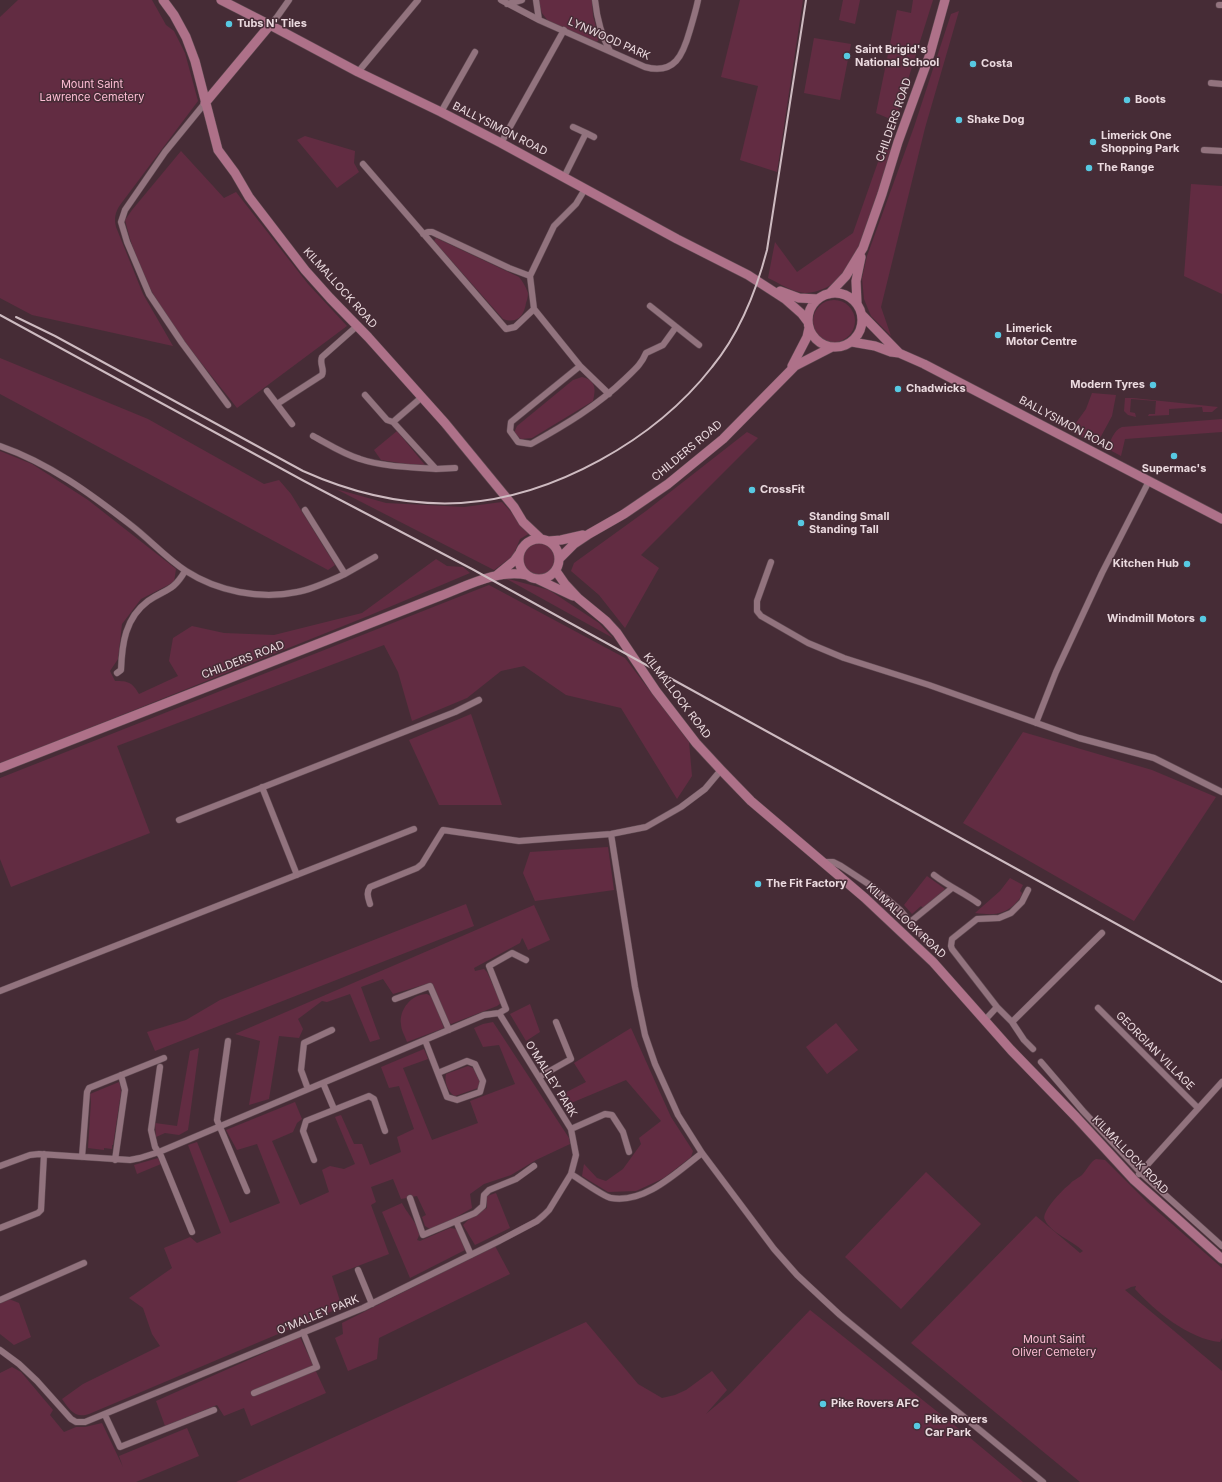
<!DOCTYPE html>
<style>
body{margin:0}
canvas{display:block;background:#462c36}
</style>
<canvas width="1222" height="1482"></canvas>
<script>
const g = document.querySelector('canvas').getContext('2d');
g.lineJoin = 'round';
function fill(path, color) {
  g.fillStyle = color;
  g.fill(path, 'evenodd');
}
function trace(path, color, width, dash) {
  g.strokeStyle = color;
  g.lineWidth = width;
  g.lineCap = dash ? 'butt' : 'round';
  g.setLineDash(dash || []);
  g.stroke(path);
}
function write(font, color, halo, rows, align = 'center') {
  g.font = font + ' Inter,sans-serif';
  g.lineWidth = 3;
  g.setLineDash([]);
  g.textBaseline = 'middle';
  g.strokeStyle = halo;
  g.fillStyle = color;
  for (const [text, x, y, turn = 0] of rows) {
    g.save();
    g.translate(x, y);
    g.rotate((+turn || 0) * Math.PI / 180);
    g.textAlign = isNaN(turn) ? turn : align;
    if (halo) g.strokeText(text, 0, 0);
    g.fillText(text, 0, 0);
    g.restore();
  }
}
fill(new Path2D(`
 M18 0H152L166 25 174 31 185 53 198 101 120 205C115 213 114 218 116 227L143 294 173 346 32 315 0 298V17Z
 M538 0H592L593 16 599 38 598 41 596 42 548 21 542 13Z
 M740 0H803L777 172 740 160 758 86 721 77Z
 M843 0H860L855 24 839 20Z
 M913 0H933L895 121 876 113 897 10 911 13Z
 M959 11 925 128 881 307 891 336 871 316 864 299 862 278 867 256 914 127 951 14Z
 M814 38 851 44 840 100 804 93Z
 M305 136 355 151 354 163 359 172 337 188 297 140Z
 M884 145 891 150C880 185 867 244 845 273 836 284 819 293 805 293 792 292 779 283 768 278L775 242 797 272 853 233Z
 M181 151 224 198 236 192 308 284 347 326 237 408C208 371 176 334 152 292 140 270 131 245 125 220L132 210Z
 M1191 184 1222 186V294L1184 276Z
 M436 238 519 277C523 282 526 287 528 293 528 297 527 300 526 303 524 316 517 324 503 319L434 241Z
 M813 321a21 21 0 1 1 42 0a21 21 0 1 1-42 0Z
 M0 358 148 419 264 484 279 480 291 494 335 565 328 570 0 394Z
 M582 377C596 380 596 389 593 401L532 438 521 439 514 433 517 426 573 380Z
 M1092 393 1116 395 1112 416 1099 440 1092 442 1074 433 1073 427 1086 409Z
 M1125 398H1133L1218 407 1212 412H1203L1202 407 1169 409V415L1148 416 1149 414H1155L1156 401 1131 399 1130 412 1135 413 1136 417 1128 415 1124 411Z
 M1222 419V432L1125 439 1121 456 1108 449C1110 441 1114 430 1122 427Z
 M397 431 425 465H412L381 460 374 450Z
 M747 432 758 438 641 555 659 568 625 628 599 595 571 571 574 563 646 511Z
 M0 451 32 464 88 500 176 569 174 582 141 599 122 624 118 659 110 671 115 681C128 681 132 682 139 694L178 676 169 661 173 638 192 626 224 633 274 635 362 613 436 559 447 566 463 567 470 573 368 616 0 764Z
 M336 489 386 503 464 507 502 502 530 533 520 539 513 556 494 570Z
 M523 559a16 16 0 1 1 32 0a16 16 0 1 1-32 0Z
 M505 578 549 590 599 623 613 638Z
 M489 585 625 658 689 742 692 776 677 799 621 708 566 695 524 666 501 671 467 698 412 721 398 672 384 645 117 746 150 833 11 887 0 859V778Z
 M471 714 502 805H439L409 740Z
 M1023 732 1152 770 1216 797 1134 921 963 823Z
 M608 847 614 890 535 901 523 873 530 852Z
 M927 876 945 889 923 908 921 906 912 914 904 905Z
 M1010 878 1023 885 1020 891 1022 893C1021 898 1018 900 1015 904 1002 916 992 915 975 913L1000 891Z
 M466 904 474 926 155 1051 147 1032 186 1020 220 1000Z
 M534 905 550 940 528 950 523 939 522 938 520 943 474 968 475 971 484 969 487 972 501 1003 497 1006 451 1024 446 1020 430 983 393 994 383 979 361 987 380 1039 370 1042 350 994 327 1002 322 1001 298 1019 303 1029 299 1038 279 1036 269 1099 249 1105 260 1041 235 1034Z
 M427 994 432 997 444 1028 407 1042C405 1036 401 1030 401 1024 399 1009 412 994 427 994Z
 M530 1004 540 1032 526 1041 510 1014Z
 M493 1022 569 1138 570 1144 536 1160 511 1175 484 1184 470 1194 472 1208 441 1226 430 1229 425 1226 422 1217 426 1215 417 1196 401 1199 393 1179 371 1187 376 1202 371 1205 389 1254 332 1276 342 1307 89 1414C75 1419 69 1409 62 1399L83 1384 160 1346 152 1334 143 1308 129 1298 172 1268 164 1248 190 1237 197 1243 221 1233 188 1145 197 1142 230 1223 280 1203 257 1144 237 1150 226 1130 295 1102 302 1119 297 1123 293 1132 272 1141 300 1205 329 1192 322 1170 330 1166 344 1169 355 1164 335 1117 341 1115 354 1144H362L370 1165 401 1152 397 1137 414 1129 399 1086 389 1088 381 1067 424 1049 428 1059 403 1068 432 1140 478 1123 470 1101 515 1084 499 1045 483 1047 474 1028 483 1024Z
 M836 1023 858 1050 827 1074 806 1047Z
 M631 1028 671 1117 693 1151 691 1157 664 1178 636 1191 608 1192 582 1176 584 1164 597 1178 606 1181 623 1169 641 1144 639 1138 661 1121 626 1080 564 1106 559 1096 586 1082 574 1063Z
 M199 1048 188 1130 179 1135 165 1133 156 1137 155 1123 177 1126 190 1051Z
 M468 1066 473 1068 480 1082 478 1088 455 1096C448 1093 444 1081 446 1074Z
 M119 1082 120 1085 121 1092 113 1145H112V1149L104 1148V1150L88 1148 91 1102 90 1094Z
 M158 1158 161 1164 137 1174 134 1165Z
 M1096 1159 1105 1160 1147 1202 1222 1268V1338L1220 1342C1189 1339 1155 1311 1135 1289L1136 1286 1131 1287 1125 1290 1222 1371V1482H1080L911 1343 1036 1216 1080 1253 1083 1251C1073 1241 1051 1233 1045 1220 1040 1213 1063 1189 1070 1184 1073 1180 1079 1178 1082 1175 1087 1170 1090 1162 1096 1159Z
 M926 1172 981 1224 901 1309 845 1257Z
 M496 1193 510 1228 475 1245 463 1225 470 1218 487 1208V1196Z
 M402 1203C406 1212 419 1225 419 1234 419 1236 418 1238 417 1240L420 1241 450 1228 457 1229 465 1250 410 1278 382 1212Z
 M495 1246 510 1274 379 1338 377 1359 348 1371 335 1338 343 1334 342 1323Z
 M9 1299 19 1303 31 1337 14 1345 0 1334V1303Z
 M810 1310 969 1437 1023 1482H236L586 1322 638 1384 662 1398 675 1395 686 1390 712 1371 727 1390 706 1414 732 1392Z
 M300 1337 326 1393 251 1426 244 1408 224 1416 217 1405 165 1426 156 1401Z
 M12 1367 21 1372 53 1410 50 1415 64 1432 76 1427H85L102 1423 123 1467 119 1456 187 1428 199 1456 136 1482H0V1373Z`), '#622c42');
const street = new Path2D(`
 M501 0 539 20 536 0
 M595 0C597 19 601 35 610 51
 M507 4 522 0
 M1219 5H1222
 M539 20 645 67C675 75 683 55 690 30 693 20 696 10 698 0
 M270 25 277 17 289 0
 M358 72 418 0
 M1211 83 1222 84
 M205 103 165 152 125 210 121 222 127 242 149 294 182 343 228 405
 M441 112 475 52
 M573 127 586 133
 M501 143 564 30
 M1204 150 1222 151
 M363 164 506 329 515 327 534 309
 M564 177 586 133 594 137
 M585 189 576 204 554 226 530 276 534 309 580 366 609 394
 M423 234 428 232H432L509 268 530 276
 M650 306 699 345
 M580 366 511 422 510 431 518 442 531 444C565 425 597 406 625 379 634 370 641 365 646 353L663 345 676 327
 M267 391 292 424
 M365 395 387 420 393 422 436 469 455 468
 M277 404 322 375C325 369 319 364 322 357L357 326
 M393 422 422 397
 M313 436C328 444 343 454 360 459 384 467 411 467 436 469
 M0 446C49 463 91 494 132 526 150 540 166 558 186 571 217 591 260 600 297 592 314 589 329 581 345 574L305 510
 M771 562 757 601V611L761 616 808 643 844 658 929 685 1079 738 1154 758 1222 792
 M345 574 375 557
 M117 673 121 670C122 644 125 618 148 601 165 589 173 592 185 571
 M1036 723 1056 672 1102 573 1149 481
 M262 787 297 875
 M179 820 455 712 479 700
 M611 834 635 987 645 1035 655 1064 678 1115 702 1153 774 1249 797 1275 840 1315 1043 1482
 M821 862H833L841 866 873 887 900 910 928 943
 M934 875C948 886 964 893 978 903
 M370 904C368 897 366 893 370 887L417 868 422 864 443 830 519 841 611 834 646 827 681 807 705 789 721 770
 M909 923 952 888
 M0 991 414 829
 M395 999 430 986 449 1030
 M997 1007 1012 1022 1024 1040 1033 1049
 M1098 1008 1198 1108
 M499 1013 506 1009 489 966 512 953 526 960
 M985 1020 997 1007 952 949 951 946 952 939 977 919 999 918 1011 913 1022 902 1028 890
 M1012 1022 1102 933
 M425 1040 447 1097 457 1100 480 1092 483 1081 475 1064 467 1061 438 1073
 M228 1041 217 1120 247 1191
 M1041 1062 1083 1111 1141 1173 1222 1246
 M160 1067 151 1130 155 1147 161 1156 192 1232
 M539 1077 571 1059 556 1022
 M323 1083 334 1109
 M308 1089 301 1070 304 1043 332 1030
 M571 1129 605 1114 612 1115 623 1132 629 1152
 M82 1157 87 1092 89 1088 164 1058
 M115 1160 125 1090 121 1075
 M314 1160 303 1131 306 1121 369 1096 374 1099 385 1131
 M0 1166 30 1155 39 1154 130 1160 140 1158 159 1152 484 1015 499 1013 571 1129 576 1155 571 1174 549 1210 544 1215 537 1221 499 1241 363 1308 85 1422H76L71 1419 37 1381 19 1364 0 1350
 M571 1174C579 1179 604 1197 611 1198 645 1204 677 1172 702 1153
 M1139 1174 1222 1082
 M410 1198 423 1235 475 1213 483 1206 484 1195 489 1190 516 1179 534 1166
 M456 1221 471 1255
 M0 1228 38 1213 41 1210 44 1154
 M358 1270 372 1304
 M0 1300 84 1263
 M254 1393 317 1367 303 1332
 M105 1415 120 1447 214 1410`);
const secondary = new Path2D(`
 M163 0 174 15 186 37 195 61 218 150 235 173 249 197 305 270 330 298 368 337 445 423 514 507 523 522 541 539
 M221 0 270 25 358 72 441 112 501 143 677 239 748 275 785 299 802 314 808 322
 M205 103 270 25
 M780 291 799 298 818 299
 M808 320a27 27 0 1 1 54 0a27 27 0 1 1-54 0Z
 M829 294 846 276 863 248 882 194 898 142 930 54 945 0
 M857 303 856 281 861 257
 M862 315 899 353
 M852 342 875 346 891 352 899 353 924 364 1222 519
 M792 366 807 337 809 328
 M519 559a20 20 0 1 1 40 0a20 20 0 1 1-40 0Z
 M549 541 561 540 583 535
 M559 559 574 544 589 534 624 514 668 484 723 439 795 366 832 347
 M556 571 565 584 578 598 606 621 617 633 656 691 696 743 721 770 751 801 865 898 933 962 1011 1050 1076 1117 1134 1180 1222 1259
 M497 575 514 561 519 554
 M537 579 573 596
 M0 768 440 596C467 586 497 569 527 575`);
trace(street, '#614b53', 7);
trace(secondary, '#614b53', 10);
trace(street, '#92737e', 6);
trace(secondary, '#ae7189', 9);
trace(new Path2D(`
 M0 315 304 481 472 569 1222 982
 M16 317 55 336 303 471C352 493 406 506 461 503 554 497 655 440 712 367 739 334 756 292 767 250L806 0`), '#cebbc1', 2);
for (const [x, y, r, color] of [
 [229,24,4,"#57c9e2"],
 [847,56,4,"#57c9e2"],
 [973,64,4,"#57c9e2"],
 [1127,100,4,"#57c9e2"],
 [959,120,4,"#57c9e2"],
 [1093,142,4,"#57c9e2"],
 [1089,168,4,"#57c9e2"],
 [998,335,4,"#57c9e2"],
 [1153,385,4,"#57c9e2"],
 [898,389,4,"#57c9e2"],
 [1174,456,4,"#57c9e2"],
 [752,490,4,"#57c9e2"],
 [801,523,4,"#57c9e2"],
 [1187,564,4,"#57c9e2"],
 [1203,619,4,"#57c9e2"],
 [758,884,4,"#57c9e2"],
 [823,1404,4,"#57c9e2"],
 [917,1426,4,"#57c9e2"]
]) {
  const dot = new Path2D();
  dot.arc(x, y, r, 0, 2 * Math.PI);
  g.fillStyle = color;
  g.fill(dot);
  trace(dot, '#462c36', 1.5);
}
write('bold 11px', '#ebdadf', '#462c36', [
 ["Tubs N' Tiles",237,24],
 ["Saint Brigid's",855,50],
 ["National School",855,63],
 ["Costa",981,64],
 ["Boots",1135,100],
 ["Shake Dog",967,120],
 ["Limerick One",1101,136],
 ["Shopping Park",1101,149],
 ["The Range",1097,168],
 ["Limerick",1006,329],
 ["Motor Centre",1006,342],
 ["Modern Tyres",1145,385,"right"],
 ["Chadwicks",906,389],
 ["Supermac's",1174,469,"center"],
 ["CrossFit",760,490],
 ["Standing Small",809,517],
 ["Standing Tall",809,530],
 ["Kitchen Hub",1179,564,"right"],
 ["Windmill Motors",1195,619,"right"],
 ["The Fit Factory",766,884],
 ["Pike Rovers AFC",831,1404],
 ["Pike Rovers",925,1420],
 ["Car Park",925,1433]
], 'left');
write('11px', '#ebdadf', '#462c36', [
 ["LYNWOOD PARK",609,39,24],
 ["CHILDERS ROAD",894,120,-71],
 ["BALLYSIMON ROAD",500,129,27],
 ["KILMALLOCK ROAD",340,288,48],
 ["BALLYSIMON ROAD",1066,424,28],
 ["CHILDERS ROAD",687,451,-40],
 ["CHILDERS ROAD",243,660,-21],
 ["KILMALLOCK ROAD",677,696,53],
 ["KILMALLOCK ROAD",906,921,43],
 ["GEORGIAN VILLAGE",1155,1051,45],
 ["O'MALLEY PARK",551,1079,58],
 ["KILMALLOCK ROAD",1130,1155,46],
 ["O'MALLEY PARK",318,1315,-22]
]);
write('11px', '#fdbed4', '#462c36', [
 ["Mount Saint",92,85],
 ["Lawrence Cemetery",92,98],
 ["Mount Saint",1054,1340],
 ["Oliver Cemetery",1054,1353]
]);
</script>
